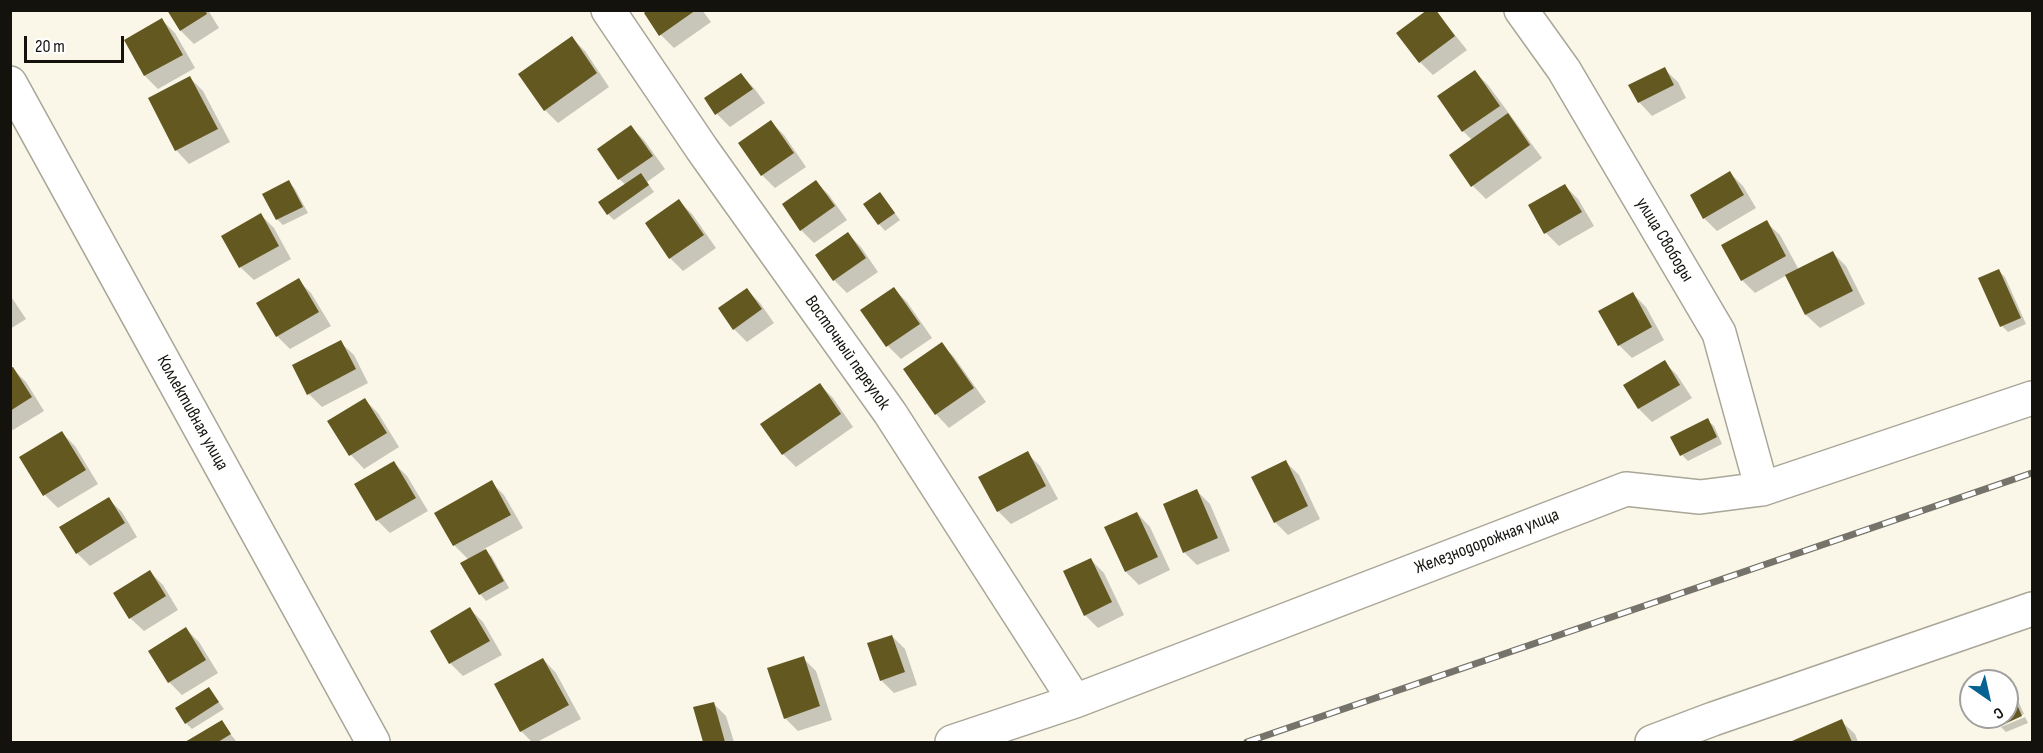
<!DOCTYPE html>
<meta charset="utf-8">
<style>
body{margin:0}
#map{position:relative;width:2043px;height:753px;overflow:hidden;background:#faf7e8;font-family:"Sofia Sans Condensed",sans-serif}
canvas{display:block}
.frame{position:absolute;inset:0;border:12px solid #13120d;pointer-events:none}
.north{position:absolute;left:1959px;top:669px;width:60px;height:60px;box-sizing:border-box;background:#fff;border:2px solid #a1a09e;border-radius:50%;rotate:146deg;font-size:16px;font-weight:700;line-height:24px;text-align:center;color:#13120d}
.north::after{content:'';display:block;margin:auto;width:21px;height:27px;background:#066292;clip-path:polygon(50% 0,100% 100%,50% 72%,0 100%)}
.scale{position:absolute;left:24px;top:36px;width:100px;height:27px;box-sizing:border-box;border:3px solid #13120d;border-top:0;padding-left:8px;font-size:18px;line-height:21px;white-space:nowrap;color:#13120d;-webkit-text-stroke:4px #fff;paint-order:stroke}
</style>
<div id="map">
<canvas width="2043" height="753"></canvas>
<div class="frame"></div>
<div class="north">С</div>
<div class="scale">20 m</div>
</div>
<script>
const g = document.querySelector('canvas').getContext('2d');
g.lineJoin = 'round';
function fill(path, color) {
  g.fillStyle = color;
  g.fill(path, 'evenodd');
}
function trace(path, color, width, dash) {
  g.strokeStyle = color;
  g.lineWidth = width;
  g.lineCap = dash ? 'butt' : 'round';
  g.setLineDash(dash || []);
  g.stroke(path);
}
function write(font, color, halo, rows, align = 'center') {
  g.font = font + ' "Sofia Sans Condensed",sans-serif';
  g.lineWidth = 6;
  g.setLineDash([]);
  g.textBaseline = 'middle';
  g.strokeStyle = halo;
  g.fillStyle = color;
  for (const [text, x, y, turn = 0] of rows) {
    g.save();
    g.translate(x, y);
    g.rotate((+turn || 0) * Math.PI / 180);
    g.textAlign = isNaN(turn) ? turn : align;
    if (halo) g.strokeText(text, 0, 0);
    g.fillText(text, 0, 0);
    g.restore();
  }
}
fill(new Path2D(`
 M169 10H208L219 28 194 44 181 31Z
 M650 10H702L711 22 674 48 661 35 646 13Z
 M1435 10 1467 50 1433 75 1420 62Z
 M162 20 175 33 195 68 158 89 145 76 126 40Z
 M572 38 585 51 609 87 558 123 545 110Z
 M1664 69 1678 82 1686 98 1652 116 1639 102Z
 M1475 72 1488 85 1542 158 1486 199 1473 186 1451 156 1472 140 1463 131Z
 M741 75 754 88 765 103 730 127 717 114 706 98Z
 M190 78 203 91 230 142 189 164 176 150Z
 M771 122 784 135 806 167 775 188 762 175Z
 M631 127 644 140 665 169 647 182 654 192 614 220 608 214 626 185 619 179Z
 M1730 173 1743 186 1756 208 1717 231 1704 218Z
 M289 182 295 189 308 213 283 225 277 219Z
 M816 182 829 195 847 220 814 243 801 230Z
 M1565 186 1578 199 1594 226 1559 246 1546 233 1530 206Z
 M880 193 900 220 885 231 879 224Z
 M679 201 692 214 716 248 683 271 670 258Z
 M261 215 274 228 291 259 254 280 240 267Z
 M1766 222 1780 235 1799 270 1833 253 1846 266 1865 304 1820 328 1806 315 1787 275 1755 293 1742 280Z
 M848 234 861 247 878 272 847 293 834 280Z
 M1999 271 2005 277 2026 324 2008 332 2002 326Z
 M298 280 311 293 331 326 290 349 277 336Z
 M894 289 907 302 932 338 901 359 888 346 863 311Z
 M747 290 760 303 774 323 747 342 734 329Z
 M1633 294 1646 307 1664 340 1632 358 1619 345Z
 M10 295 26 319 10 329Z
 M340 342 354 355 368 383 322 407 309 394Z
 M941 344 954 357 986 402 949 428 936 414 905 370Z
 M1664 362 1677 375 1692 398 1652 422 1639 409 1625 385Z
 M13 369 26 382 44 411 13 430 10 428V370Z
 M820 385 833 398 853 427 796 467 783 454Z
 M365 400 378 413 399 447 364 469 351 455 329 422Z
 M1707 420 1714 426 1722 444 1688 461 1682 455Z
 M62 433 75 446 98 484 58 508 45 495Z
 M1027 453 1040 466 1058 499 1011 524 998 511Z
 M1286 462 1299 475 1320 519 1288 535 1275 522Z
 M394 463 407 476 428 511 390 533 377 520 356 485Z
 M491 482 504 495 523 528 484 549 492 557 509 588 486 601 480 594 462 564 469 560 454 545Z
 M1197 491 1210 504 1230 551 1197 565 1184 552Z
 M108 499 122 512 137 537 90 566 77 553Z
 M1137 513 1150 527 1170 570 1139 585 1126 572Z
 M1091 560 1104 573 1124 615 1098 628 1085 615Z
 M150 572 163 585 178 610 144 631 130 618Z
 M470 609 483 622 502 655 463 676 450 663Z
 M186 629 199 642 218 673 182 695 169 682Z
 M892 636 905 649 917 685 894 693 881 680Z
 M803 658 816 671 832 720 798 731 785 718Z
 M543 659 556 673 581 719 537 742H532L521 731Z
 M2009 687 2015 694 2024 714 2000 724V727L1995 717H2007V688Z
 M209 689 224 709 192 729 186 723Z
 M713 703 726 716 734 742H704L695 708Z
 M2025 717 2028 723 2006 732 2001 727Z
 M1841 721 1855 734 1858 742H1795Z
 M221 722 236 741 188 742Z`), '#0003');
fill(new Path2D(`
 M167 10H205L207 14 180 31Z
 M647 10H696L659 36 644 13Z
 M1427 10H1436L1455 36 1419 63 1396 33Z
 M162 18 183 55 144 76 124 40Z
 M572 36 597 73 544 111 518 74Z
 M1665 67 1674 85 1638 103 1628 85Z
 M1475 70 1500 106 1462 132 1437 96Z
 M741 73 753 89 715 115 704 98Z
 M190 76 218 129 175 151 148 98Z
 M1508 113 1530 145 1471 187 1449 155Z
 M771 120 794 153 761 176 738 143Z
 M631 125 653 156 618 180 597 149Z
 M1730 171 1744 195 1703 219 1690 195Z
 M641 173 649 185 607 215 598 202Z
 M289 180 303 207 276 220 262 194Z
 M816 180 835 206 800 231 782 204Z
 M1565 184 1582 212 1544 234 1528 205Z
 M880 192 895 213 878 225 863 204Z
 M679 199 704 235 669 259 645 223Z
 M261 213 279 246 239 268 221 236Z
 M1767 220 1786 256 1741 281 1721 245Z
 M848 232 866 258 833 281 815 255Z
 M1833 251 1853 291 1805 315 1785 275Z
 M1999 269 2021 318 2000 327 1978 278Z
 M299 278 319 312 276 337 256 303Z
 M894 287 920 324 886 347 860 310Z
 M747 288 762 309 733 330 718 308Z
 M1633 292 1652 327 1618 346 1598 311Z
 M341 340 356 369 307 395 292 365Z
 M942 342 974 388 935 415 903 369Z
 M1665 360 1680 385 1638 409 1623 385Z
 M13 367 32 397 10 411V368Z
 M820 383 841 414 782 455 760 424Z
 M365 398 387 433 349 456 327 421Z
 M1708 418 1717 437 1680 456 1670 437Z
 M62 431 86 470 43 496 19 457Z
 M1028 451 1046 486 997 512 978 477Z
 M1286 460 1308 506 1274 523 1251 477Z
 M394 461 416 498 376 521 354 484Z
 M492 480 511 515 453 546 434 513Z
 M1197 489 1218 538 1183 553 1163 504Z
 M109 497 125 523 76 554 59 527Z
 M1137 512 1158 557 1125 572 1104 527Z
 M486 549 504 581 479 595 460 563Z
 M1091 558 1112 602 1084 616 1063 571Z
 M150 570 166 596 129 619 113 593Z
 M470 607 490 641 449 664 430 631Z
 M186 627 206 660 168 683 148 651Z
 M892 635 905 672 880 681 867 643Z
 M804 656 820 706 784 719 767 668Z
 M543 658 569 705 520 732 494 684Z
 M2007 686H2009L2022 716 1998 727 1994 717H2007Z
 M209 687 219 702 185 724 175 708Z
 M714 702 725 742H703L693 707Z
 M1842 719 1852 742H1793L1792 741Z
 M222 720 231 734 218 742H185Z`), '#645821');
const minor = new Path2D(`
 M608 10 702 149 890 413 1075 701
 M1521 10 1564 70 1719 333 1762 489
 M10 83 373 742
 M952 742 1075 701 1626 489 1700 497 1762 489 2032 398
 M1652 742 1713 719 2032 609`);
trace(minor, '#a9a698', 36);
trace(minor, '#fff', 33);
const rail = new Path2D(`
 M1247 742 2032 473`);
trace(rail, '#75736a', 7);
trace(rail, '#fff', 4.5, [14]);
write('18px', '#13120d', '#fff', [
 ["улица Свободы",1664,240,59],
 ["Восточный переулок",847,353,55],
 ["Коллективная улица",192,413,61],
 ["Железнодорожная улица",1487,542,-21]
]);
</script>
